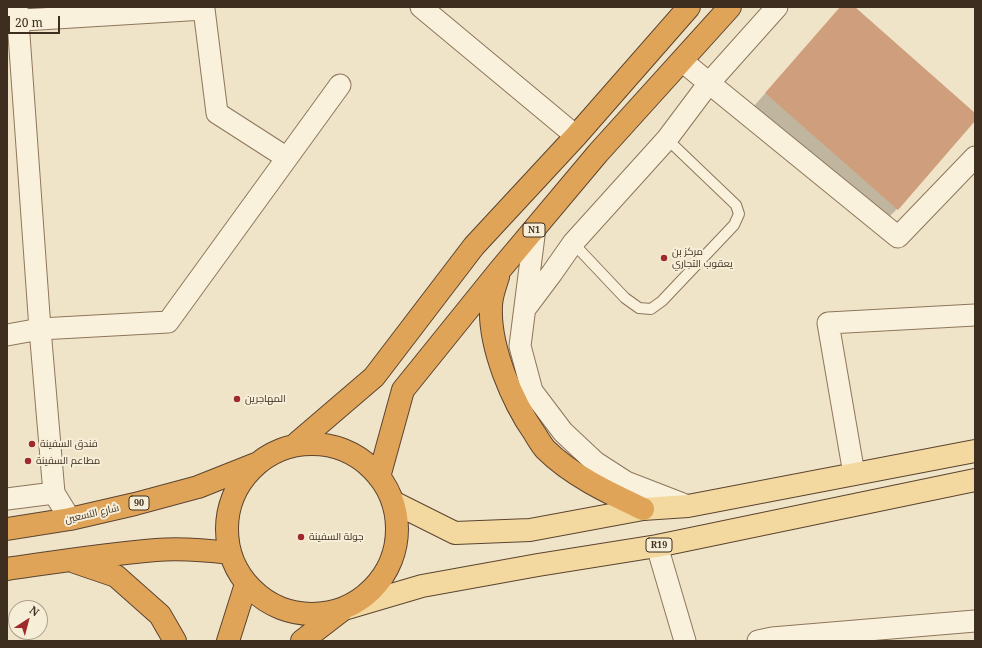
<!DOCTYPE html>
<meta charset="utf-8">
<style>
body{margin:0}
#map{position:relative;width:982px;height:648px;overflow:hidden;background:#f0e4c8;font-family:"Noto Serif",serif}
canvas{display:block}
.frame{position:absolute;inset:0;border:8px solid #3d2e20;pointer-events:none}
.north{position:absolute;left:8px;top:600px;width:40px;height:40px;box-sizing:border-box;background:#f7eed8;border:1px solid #ada18e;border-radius:50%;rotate:36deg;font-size:11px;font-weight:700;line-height:16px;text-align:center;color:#3d2e20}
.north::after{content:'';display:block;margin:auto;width:14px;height:18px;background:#9e2a2b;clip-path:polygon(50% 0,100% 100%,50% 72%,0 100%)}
.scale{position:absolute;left:8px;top:16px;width:52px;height:18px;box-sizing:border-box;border:2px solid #3d2e20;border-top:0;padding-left:5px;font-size:12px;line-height:14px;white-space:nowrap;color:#3d2e20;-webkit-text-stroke:3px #f7eed8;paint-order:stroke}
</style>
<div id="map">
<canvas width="982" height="648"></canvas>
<div class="frame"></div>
<div class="north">N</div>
<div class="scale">20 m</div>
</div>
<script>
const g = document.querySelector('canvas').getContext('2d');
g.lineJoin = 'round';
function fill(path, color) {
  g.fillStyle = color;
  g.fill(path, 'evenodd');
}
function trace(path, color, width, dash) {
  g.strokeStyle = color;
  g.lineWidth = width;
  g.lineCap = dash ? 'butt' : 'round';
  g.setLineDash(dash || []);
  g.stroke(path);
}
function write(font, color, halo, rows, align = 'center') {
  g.font = font + ' "Noto Serif",Cairo,serif';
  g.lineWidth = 4;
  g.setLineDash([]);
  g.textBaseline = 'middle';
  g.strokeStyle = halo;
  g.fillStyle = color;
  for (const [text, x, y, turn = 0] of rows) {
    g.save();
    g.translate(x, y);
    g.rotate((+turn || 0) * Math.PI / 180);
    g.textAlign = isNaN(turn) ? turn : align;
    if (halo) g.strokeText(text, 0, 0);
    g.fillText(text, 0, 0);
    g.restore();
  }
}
fill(new Path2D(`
 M841 7H853L975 114V120L897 209 885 221 754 106Z`), '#0003');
fill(new Path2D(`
 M840 7H855L975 113V121L898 210 765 93Z`), '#cf9f7d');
const lane = new Path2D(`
 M573 243 625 298 639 308 651 309 662 301 734 225 739 214 736 205 667 139`);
const street = new Path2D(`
 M17 7 40 329 54 493 70 519
 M421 7 576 136
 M7 21 204 9 217 113 287 158
 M682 61 898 237 975 157
 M535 228 520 346 532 391 563 432 595 462 626 482 688 506
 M525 309 552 273 573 243 667 139 709 83 777 7
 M7 335 40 329 168 322 340 85
 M854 474 828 323 975 315
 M7 499 54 493
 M657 546 685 641
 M758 641 772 638 975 621`);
const primary = new Path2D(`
 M393 502 455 533 530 530 643 509 688 506 975 451
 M344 609 422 586 538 565 657 546 975 480`);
const highway = new Path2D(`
 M498 277C495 286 491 297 491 306 489 347 512 401 535 434 538 439 541 444 545 449 572 476 609 493 643 509
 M297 443 374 377 474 246 576 136 689 7
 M227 529a85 85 0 1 1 170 0a85 85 0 1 1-170 0Z
 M379 477 403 390 499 271 598 153 730 7
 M7 529 70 519 135 504 198 487 256 464
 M75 562 116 576 160 615 175 641
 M7 569C56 562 106 554 156 550 181 548 205 550 230 553
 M228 641 246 584
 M302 641 341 611`);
trace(lane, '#8d765c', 12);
trace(street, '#8d765c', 23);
trace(primary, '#5b4430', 24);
trace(highway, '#5b4430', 24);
trace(lane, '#faf1dc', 10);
trace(street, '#faf1dc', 21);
trace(primary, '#f3d9a0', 22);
trace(highway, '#e0a458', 22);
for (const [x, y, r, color] of [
 [664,258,4,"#9e2a2b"],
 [237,399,4,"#9e2a2b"],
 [32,444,4,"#9e2a2b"],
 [28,461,4,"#9e2a2b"],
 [301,537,4,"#9e2a2b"]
]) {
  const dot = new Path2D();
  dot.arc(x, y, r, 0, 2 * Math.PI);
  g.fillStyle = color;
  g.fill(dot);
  trace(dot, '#f7eed8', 1.5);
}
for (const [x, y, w] of [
 [534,230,22],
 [139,503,20],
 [659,545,26]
]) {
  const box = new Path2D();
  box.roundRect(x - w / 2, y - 7, w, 14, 3);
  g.fillStyle = '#f7eed8';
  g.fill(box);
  trace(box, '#3d2e20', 1);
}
write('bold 9px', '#3d2e20', null, [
 ["N1",534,230],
 ["90",139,503],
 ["R19",659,545]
]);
write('10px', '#3d2e20', '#f7eed8', [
 ["مركز بن",672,252],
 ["يعقوب التجاري",672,264],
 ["المهاجرين",245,399],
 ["فندق السفينة",40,444],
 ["مطاعم السفينة",36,461],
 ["جولة السفينة",309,537]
], 'left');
write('10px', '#3d2e20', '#f7eed8', [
 ["شارع التسعين",92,514,-13]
]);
</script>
